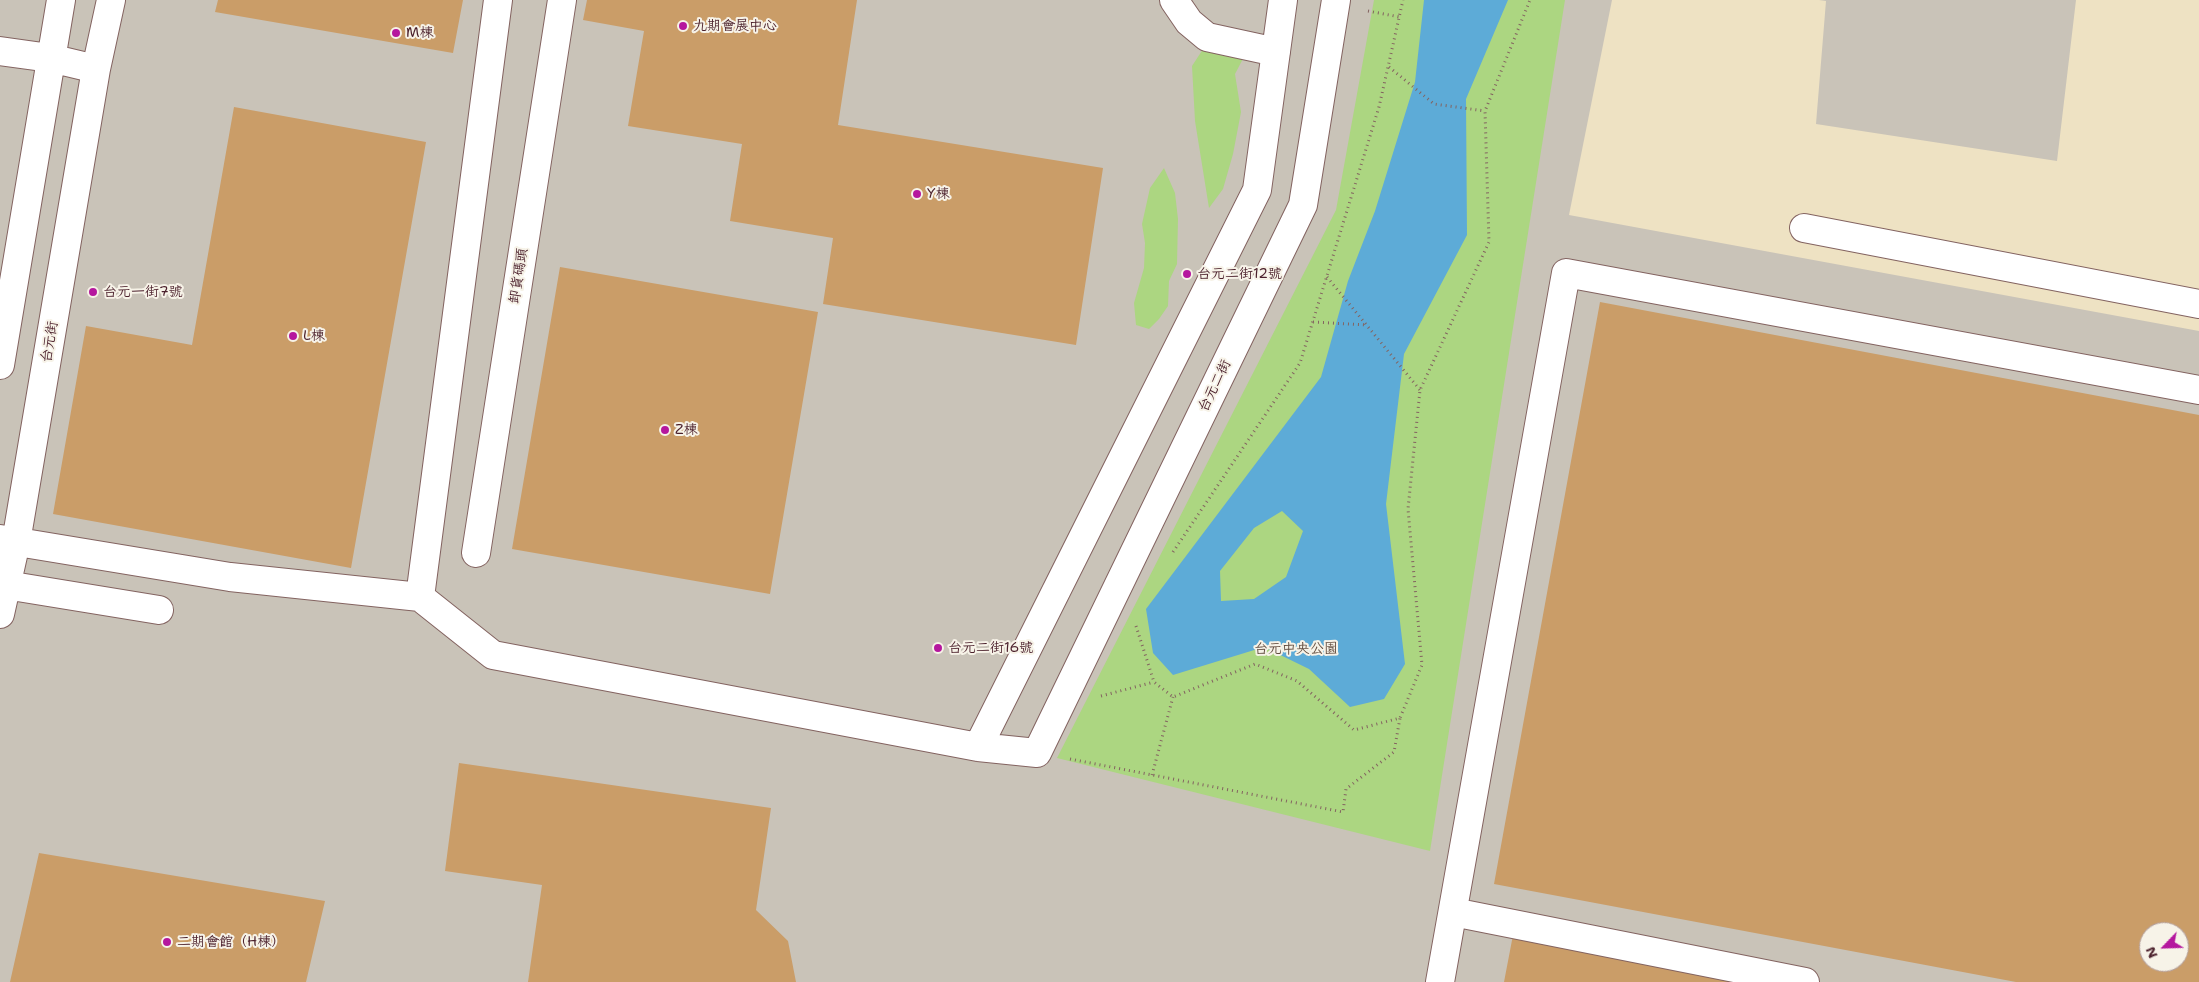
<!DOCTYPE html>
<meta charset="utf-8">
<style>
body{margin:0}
#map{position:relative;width:2199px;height:982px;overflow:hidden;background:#eee2c3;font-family:"Shantell Sans",sans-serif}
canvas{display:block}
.north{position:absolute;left:2139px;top:922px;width:50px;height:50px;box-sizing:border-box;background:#f7f3e8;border:1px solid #b29e9c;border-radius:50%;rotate:246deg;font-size:14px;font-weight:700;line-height:20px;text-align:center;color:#4a1f2b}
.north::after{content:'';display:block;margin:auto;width:18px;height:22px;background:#b5179e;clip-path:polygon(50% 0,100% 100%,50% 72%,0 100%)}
</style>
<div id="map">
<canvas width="2199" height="982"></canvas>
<div class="north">N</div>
</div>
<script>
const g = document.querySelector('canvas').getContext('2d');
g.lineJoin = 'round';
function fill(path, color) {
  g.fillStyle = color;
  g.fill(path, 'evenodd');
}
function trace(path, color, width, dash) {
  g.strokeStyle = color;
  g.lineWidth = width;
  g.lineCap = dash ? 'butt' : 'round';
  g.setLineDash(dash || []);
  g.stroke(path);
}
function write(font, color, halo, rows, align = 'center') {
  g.font = font + ' "Shantell Sans","LXGW WenKai TC",sans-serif';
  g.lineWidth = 4;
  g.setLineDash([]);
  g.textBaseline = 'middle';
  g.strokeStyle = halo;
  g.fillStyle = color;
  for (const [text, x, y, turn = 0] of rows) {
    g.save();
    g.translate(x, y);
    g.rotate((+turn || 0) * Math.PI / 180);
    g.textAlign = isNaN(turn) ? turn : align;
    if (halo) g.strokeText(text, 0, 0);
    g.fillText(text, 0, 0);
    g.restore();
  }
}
fill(new Path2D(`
 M0 0H1612L1569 215 2199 331V982H0ZM2149 932H2179V962H2149Z
 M1819 0H2076L2057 161 1816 124 1826 1Z`), '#c9c3b8');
fill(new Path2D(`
 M1374 0H1565L1430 851 1057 758 1336 210Z
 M1207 43 1246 53 1235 74 1241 112 1233 154 1223 189 1209 208 1195 121 1192 66Z
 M1164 168 1175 193 1178 219 1177 264 1169 281 1168 306 1159 319 1149 329 1136 325 1134 303 1144 268 1145 243 1142 224 1150 188Z`), '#acd681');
fill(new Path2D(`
 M1424 0H1508L1466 99 1467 235 1404 354 1386 504 1405 664 1384 699 1350 707 1309 669 1264 647 1173 675 1153 653 1146 609 1321 377 1348 281 1375 211 1415 82ZM1282 511 1303 531 1286 577 1254 599 1221 601 1220 571 1254 528Z`), '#5dabd7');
fill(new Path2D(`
 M218 0H463L453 53 215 12Z
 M587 0H857L838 125 1103 168 1076 345 823 304 833 238 730 221 742 144 628 126 644 31 583 20Z
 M234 107 426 142 351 568 53 514 86 326 192 345Z
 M560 267 818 312 770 594 512 549Z
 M1600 302 2199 415V982H2016L1494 884ZM2149 932H2179V962H2149Z
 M459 763 771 808 756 910 788 941 796 982H528L542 885 445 871Z
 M39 853 325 901 306 982H10Z
 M1513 935 1737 982H1504Z`), '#ca9d68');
const minor = new Path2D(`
 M1174 0 1189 22 1207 37 1276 52
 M0 51 50 58 96 69
 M1804 228 2199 304
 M0 365 61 0
 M0 539 230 577 420 597 493 655 978 747 1037 753 1303 205 1336 0
 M476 553 562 0
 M0 584 159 610
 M420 597 498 0
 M0 614 16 542 96 69 111 0
 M978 747 1257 190 1283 0
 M1453 912 1805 982
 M1440 982 1566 273 2199 390`);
trace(minor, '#836360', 30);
trace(new Path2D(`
 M1368 11 1400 17
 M1389 67 1434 104 1485 111
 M1327 277 1420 390
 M1313 322 1367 325
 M1173 552 1300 363 1379 107 1403 0
 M1136 626 1154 682 1173 697 1255 664 1297 681 1354 730 1400 718 1422 665 1408 509 1420 390 1489 242 1485 111 1530 0
 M1101 696 1154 682
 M1070 759 1343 812 1346 789 1394 752 1400 718
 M1152 775 1173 697`), '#836360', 3, [1, 4]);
trace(minor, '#fff', 28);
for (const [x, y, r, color] of [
 [683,26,5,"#b5179e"],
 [396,33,5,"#b5179e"],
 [917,194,5,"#b5179e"],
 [1187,274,5,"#b5179e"],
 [93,292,5,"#b5179e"],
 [293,336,5,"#b5179e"],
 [665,430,5,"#b5179e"],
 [938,648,5,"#b5179e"],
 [167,942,5,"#b5179e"]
]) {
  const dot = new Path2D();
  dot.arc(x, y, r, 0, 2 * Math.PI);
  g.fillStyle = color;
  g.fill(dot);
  trace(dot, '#f7f3e8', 2);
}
write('14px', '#4a1f2b', '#f7f3e8', [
 ["九期會展中心",693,26],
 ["M棟",406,33],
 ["Y棟",927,194],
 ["台元二街12號",1197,274],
 ["台元一街7號",103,292],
 ["L棟",303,336],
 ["Z棟",675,430],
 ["台元二街16號",948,648],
 ["二期會館（H棟）",177,942]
], 'left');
write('14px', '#4a1f2b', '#f7f3e8', [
 ["卸貨碼頭",519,276,-81],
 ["台元街",50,342,-80],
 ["台元二街",1215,386,-64]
]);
write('14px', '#624d40', '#f7f3e8', [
 ["台元中央公園",1296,649]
]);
</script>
